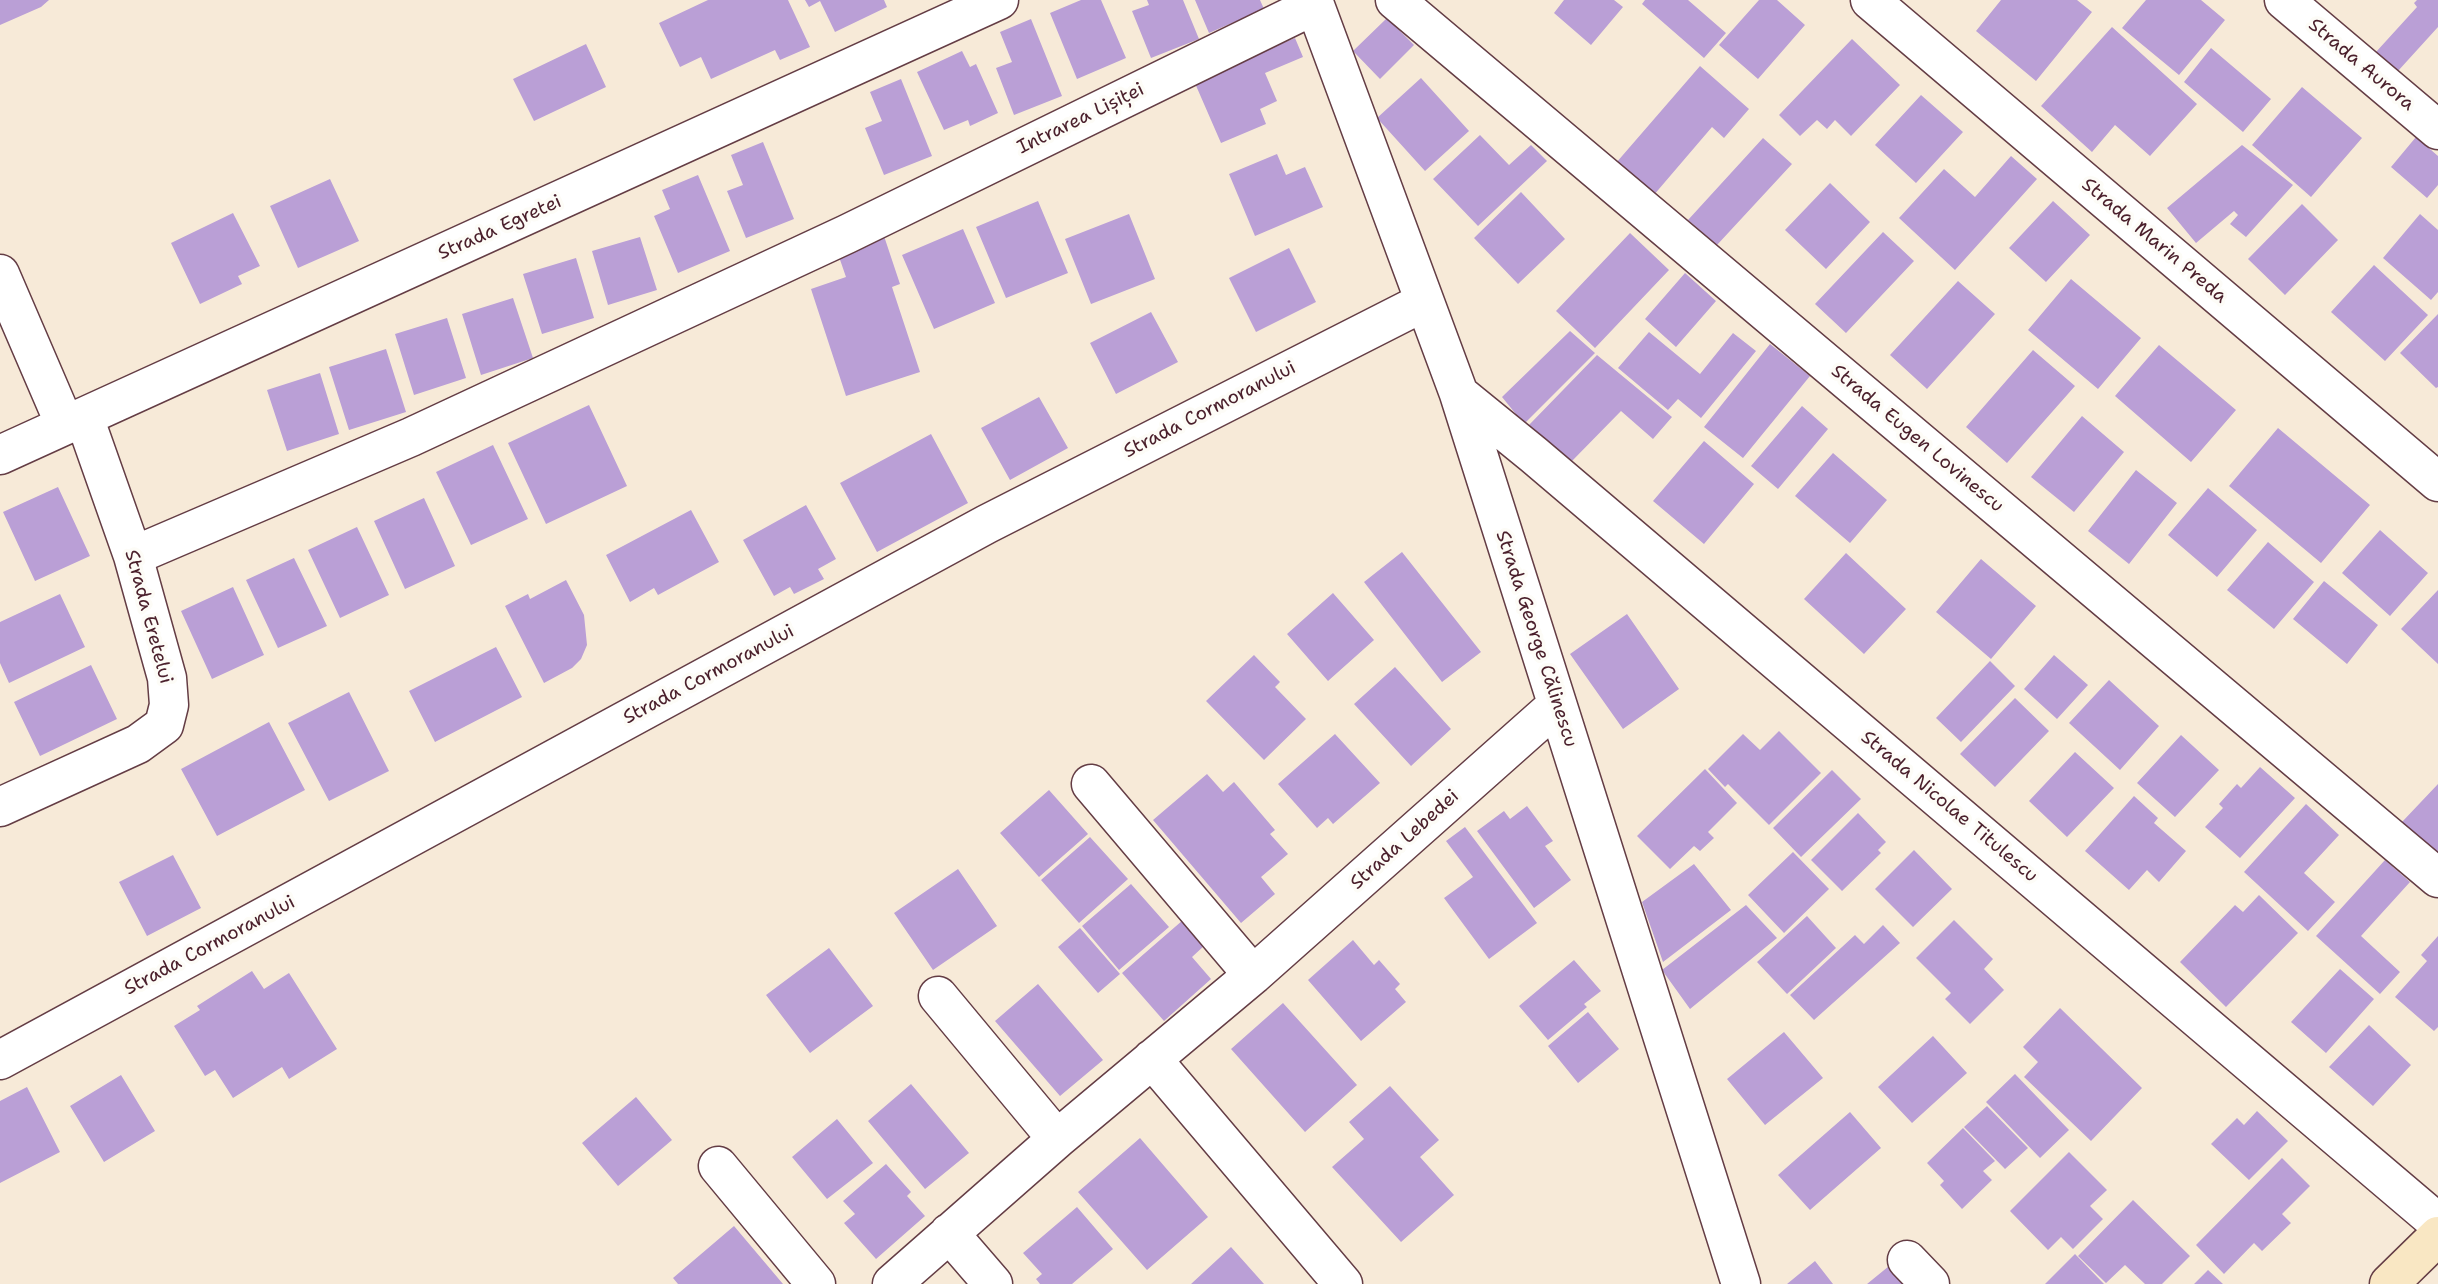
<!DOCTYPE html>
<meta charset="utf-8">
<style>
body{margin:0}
canvas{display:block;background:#f7ead8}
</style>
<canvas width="2438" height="1284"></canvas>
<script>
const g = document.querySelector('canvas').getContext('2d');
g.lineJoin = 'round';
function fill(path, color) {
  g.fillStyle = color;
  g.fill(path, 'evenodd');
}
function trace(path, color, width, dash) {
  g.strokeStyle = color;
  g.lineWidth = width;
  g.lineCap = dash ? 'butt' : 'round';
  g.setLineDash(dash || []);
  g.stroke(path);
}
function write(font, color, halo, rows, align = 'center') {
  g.font = font + ' "Shantell Sans",sans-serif';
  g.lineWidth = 7;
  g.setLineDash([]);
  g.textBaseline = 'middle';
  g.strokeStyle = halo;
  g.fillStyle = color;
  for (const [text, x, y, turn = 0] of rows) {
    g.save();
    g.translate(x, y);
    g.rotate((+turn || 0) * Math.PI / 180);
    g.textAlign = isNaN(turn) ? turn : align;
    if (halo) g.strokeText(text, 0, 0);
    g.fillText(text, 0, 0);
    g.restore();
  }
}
fill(new Path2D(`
 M0 0H49L41 7 0 25Z
 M708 0H788L810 47 780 60 775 50 711 79 701 57 680 67 659 23Z
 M805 0H884L887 7 835 32 820 1 809 7Z
 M1081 0H1101L1126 58 1077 79 1050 13Z
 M1147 0H1183L1199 39 1151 58 1132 11 1149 5Z
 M1195 0H1260L1264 9 1209 33Z
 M1564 0H1614L1623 7 1591 45 1554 13Z
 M1645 0H1688L1726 33 1704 58 1642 4Z
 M1759 0H1777L1805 25 1758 79 1719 45Z
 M2001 0H2077L2092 12 2036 81 1976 31Z
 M2146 0H2201L2225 20 2179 75 2122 28Z
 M2417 0H2438V27L2398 71 2376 52 2417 7 2414 3Z
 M1387 18 1414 45 1380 79 1353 51Z
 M1031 19 1062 96 1014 115 996 68 1012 62 1000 32Z
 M2112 27 2197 104 2150 156 2115 125 2092 152 2041 106Z
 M1295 38 1303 57 1265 73 1277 101 1260 109 1266 124 1221 143 1194 81Z
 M1852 39 1900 85 1851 136 1835 120 1827 129 1817 120 1800 136 1779 115Z
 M586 44 606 87 534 121 513 79Z
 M2211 48 2271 99 2243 132 2184 82Z
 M962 51 970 67 976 64 998 113 970 126 968 120 944 130 917 72Z
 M1700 66 1749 109 1724 138 1712 127 1653 196 1616 163Z
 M1421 78 1469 131 1425 171 1377 118Z
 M901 79 932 156 884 175 865 128 882 121 870 92Z
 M2302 87 2362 138 2311 197 2252 145Z
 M1921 95 1963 132 1916 183 1875 145Z
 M1480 135 1509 165 1531 145 1547 161 1478 226 1433 179Z
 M2416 137 2438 156V185L2427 198 2391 167Z
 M1763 138 1792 164 1717 245 1688 220Z
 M763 142 794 219 746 238 727 191 743 185 731 155Z
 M2242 145 2293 185 2246 237 2230 224 2238 215 2234 211 2196 243 2167 208Z
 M1277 154 1286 175 1305 167 1323 207 1255 236 1229 174Z
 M2011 156 2037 179 1955 270 1899 218 1944 169 1975 197Z
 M698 175 730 251 678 273 654 216 670 209 662 190Z
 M330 179 359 241 298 268 270 206Z
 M1830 183 1870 222 1826 269 1785 230Z
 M1521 192 1565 239 1518 284 1474 238Z
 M1038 201 1068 273 1006 298 976 227Z
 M2053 201 2090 235 2046 282 2009 248Z
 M2302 204 2338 240 2285 295 2248 259Z
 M233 213 260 266 238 276 242 284 200 304 171 243Z
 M1129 214 1155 279 1091 304 1065 239Z
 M2420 214 2438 230V292L2431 300 2383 258Z
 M963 229 995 303 934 329 902 255Z
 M1883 232 1914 261 1846 333 1815 304Z
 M1630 233 1669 270 1595 348 1556 311Z
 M884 236 900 284 892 287 920 372 846 396 811 289 846 277 837 251Z
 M640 237 657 290 608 305 592 251Z
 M1289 248 1316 302 1256 332 1229 278Z
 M576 258 594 318 542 334 523 274Z
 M2374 265 2428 315 2385 361 2331 312Z
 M1685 273 1716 301 1676 347 1645 319Z
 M2071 279 2141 338 2098 389 2028 330Z
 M1958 281 1995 314 1927 389 1890 355Z
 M513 298 533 358 481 375 462 314Z
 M1151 312 1178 362 1116 394 1090 343Z
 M2438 314V387L2436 388 2400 353Z
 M447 318 466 378 414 395 395 334Z
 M1570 331 1595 353 1524 424 1502 397Z
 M1649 332 1700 374 1733 333 1756 351 1701 418 1678 399 1668 410 1618 368Z
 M1770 344 1810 376 1743 458 1704 427Z
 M2159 345 2236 410 2191 462 2115 396Z
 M386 349 406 412 349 430 329 367Z
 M2033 350 2075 386 2007 463 1966 427Z
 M1597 355 1672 417 1653 439 1621 411 1572 461 1529 425Z
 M320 373 339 434 287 451 267 390Z
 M1039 397 1068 448 1010 480 981 428Z
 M589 405 627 486 546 524 508 443Z
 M1802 406 1828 429 1778 489 1751 466Z
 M2082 416 2124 452 2074 512 2031 477Z
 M2278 428 2370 505 2321 563 2229 486Z
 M931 434 968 503 877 552 840 483Z
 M1704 441 1754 484 1704 544 1653 501Z
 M493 445 528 519 471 545 436 472Z
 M1833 453 1887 500 1850 543 1795 496Z
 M2136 470 2177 503 2129 564 2088 531Z
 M58 487 90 556 35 581 3 512Z
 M2208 488 2257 530 2217 577 2168 535Z
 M424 498 455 566 405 589 374 521Z
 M806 505 836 559 818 569 824 579 794 594 790 587 774 596 743 540Z
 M691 510 719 562 658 595 654 588 630 602 606 555Z
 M357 527 389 595 340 618 308 550Z
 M2380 530 2428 573 2390 616 2342 573Z
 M2268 542 2314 582 2274 629 2227 590Z
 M1402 552 1481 652 1442 682 1364 582Z
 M1846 553 1906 609 1864 654 1804 599Z
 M294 558 327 626 278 648 246 580Z
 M1981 559 2036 606 1991 659 1936 612Z
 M566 580 584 615 587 645 581 659 572 668 544 683 505 606 528 594 530 599Z
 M2324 581 2378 625 2347 664 2293 619Z
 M233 587 264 655 212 679 181 611Z
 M2438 590V664L2401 629Z
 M1333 593 1374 640 1328 681 1287 634Z
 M60 594 85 647 9 683 0 663V622Z
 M1627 614 1679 689 1623 729 1570 654Z
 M496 647 522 697 435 742 409 691Z
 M1254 655 1280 682 1275 687 1306 719 1264 760 1206 701Z
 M2054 655 2088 685 2057 719 2024 689Z
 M1990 661 2015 686 1961 742 1936 718Z
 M91 665 117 719 40 756 14 702Z
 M1395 667 1451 729 1411 766 1354 704Z
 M2109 680 2159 726 2120 770 2069 723Z
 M349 692 389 771 329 801 288 723Z
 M2015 698 2049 731 1995 787 1960 754Z
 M269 722 305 790 217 836 181 769Z
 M1779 731 1821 773 1769 825 1728 784 1725 787 1708 769 1743 734 1760 750Z
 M1335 734 1380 783 1333 824 1328 818 1317 828 1278 784Z
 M2181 735 2219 770 2175 817 2137 783Z
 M2075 752 2114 788 2067 837 2029 801Z
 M2260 767 2295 798 2240 858 2205 827 2223 808 2219 804 2237 784 2241 788Z
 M1705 769 1737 803 1708 832 1714 838 1700 851 1694 846 1670 869 1637 836Z
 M1832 770 1861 799 1801 857 1773 828Z
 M1207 774 1223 792 1234 782 1275 830 1270 834 1288 854 1261 877 1275 894 1241 923 1153 820Z
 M2438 784V857L2402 822Z
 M1049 790 1088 834 1039 877 1000 833Z
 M2134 796 2158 818 2154 823 2186 851 2159 882 2147 870 2129 890 2085 851Z
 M2306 804 2339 835 2304 873 2335 902 2308 931 2244 872Z
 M1527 806 1553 841 1545 846 1571 880 1534 908 1477 831 1504 811 1510 819Z
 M1858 813 1886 842 1878 850 1881 853 1842 891 1811 860Z
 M1465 827 1537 923 1489 959 1444 898 1473 877 1446 841Z
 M1090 837 1128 879 1079 923 1041 880Z
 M1914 850 1952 889 1913 927 1875 889Z
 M1793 852 1829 889 1784 933 1748 895Z
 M173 855 201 908 147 936 119 882Z
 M2385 860 2410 882 2361 936 2400 972 2380 994 2316 936Z
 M1694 864 1731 910 1663 962 1642 902Z
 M958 869 997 926 933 970 894 913Z
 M1131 884 1169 927 1119 970 1082 926Z
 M2259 895 2298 933 2226 1007 2180 962 2235 905 2243 912Z
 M1746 905 1777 938 1690 1009 1662 970Z
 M1807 916 1836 948 1787 994 1757 962Z
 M1183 920 1205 945 1192 957 1211 979 1164 1021 1122 973Z
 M1954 920 1993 959 1984 969 2004 990 1970 1024 1945 999 1951 993 1916 958Z
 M1883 925 1900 943 1814 1020 1790 995 1855 935 1864 944Z
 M1080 928 1120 974 1098 993 1058 947Z
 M2438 936V1027L2434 1031 2395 997 2427 961 2421 955Z
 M1353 940 1374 965 1379 960 1400 984 1395 989 1406 1002 1361 1041 1308 980Z
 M829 948 873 1006 810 1053 766 995Z
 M1574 960 1601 991 1584 1004 1587 1007 1548 1040 1519 1006Z
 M2340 969 2374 999 2326 1053 2291 1022Z
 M252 971 264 989 289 973 337 1049 289 1079 282 1067 233 1098 215 1070 205 1076 174 1026 200 1010 197 1006Z
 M1038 984 1103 1060 1060 1096 995 1021Z
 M1283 1003 1357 1085 1305 1132 1231 1049Z
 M2060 1008 2142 1088 2091 1141 2024 1077 2038 1062 2023 1047Z
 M1588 1012 1619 1049 1578 1083 1548 1046Z
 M2369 1025 2411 1065 2373 1106 2329 1067Z
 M1784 1032 1823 1078 1765 1125 1727 1079Z
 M1933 1036 1967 1073 1912 1123 1878 1087Z
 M2015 1074 2069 1130 2040 1158 1986 1102Z
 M121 1075 155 1131 104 1162 70 1106Z
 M911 1084 969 1153 925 1189 868 1121Z
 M1390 1086 1439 1140 1420 1157 1454 1195 1401 1242 1332 1167 1364 1139 1349 1122Z
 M27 1087 60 1152 0 1183V1101Z
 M636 1097 672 1140 618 1186 582 1143Z
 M1987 1106 2028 1148 2005 1169 1964 1127Z
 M2257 1111 2288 1141 2249 1180 2211 1144 2237 1118 2244 1125Z
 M1850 1112 1881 1148 1810 1210 1778 1175Z
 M837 1119 873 1163 827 1199 792 1157Z
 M1963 1128 1995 1161 1983 1171 1992 1180 1962 1209 1940 1185 1944 1181 1927 1163Z
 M1140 1138 1208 1217 1147 1270 1078 1192Z
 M2069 1152 2107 1190 2090 1206 2103 1219 2073 1249 2061 1237 2048 1250 2010 1211Z
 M2282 1158 2310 1186 2282 1214 2291 1223 2262 1251 2254 1243 2224 1274 2196 1245Z
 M886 1164 911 1192 907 1196 925 1216 876 1259 844 1223 855 1214 843 1201Z
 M2133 1200 2190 1256 2162 1284H2145L2125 1265 2106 1283 2078 1256Z
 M1077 1207 1113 1249 1072 1284H1040L1036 1279 1042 1274 1023 1253Z
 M734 1226 783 1284H678L673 1278Z
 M1231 1247 1264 1284H1191Z
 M2075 1254 2104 1284H2045Z
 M1815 1261 1833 1284H1787Z
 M1894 1262 1912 1284H1867Z
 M2208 1270 2223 1284H2194Z`), '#ba9fd6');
const street = new Path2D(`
 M1313 0 1459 394 1741 1284
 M1395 0 2438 878
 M1870 0 2438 482
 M2284 0 2438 130
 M0 274 65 425
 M1459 394 1534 455 2438 1223
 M0 455 999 0
 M133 556 411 437 847 234 1315 5
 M1091 784 1253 975
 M0 807 138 744 164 725 169 705 167 678 133 556 84 417
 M938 996 1057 1139
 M1152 1059 1343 1284
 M0 1060 987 524 1424 302
 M718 1166 816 1284
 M949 1233 993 1284
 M1907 1260 1930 1284
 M892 1284 1057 1139 1253 975 1557 705`);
const secondary = new Path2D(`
 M2389 1284 2438 1236`);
trace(street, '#643d45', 41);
trace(secondary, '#643d45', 41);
trace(street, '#fff', 38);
trace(secondary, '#f9e7c3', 38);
write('19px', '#4a1f2b', '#fdfcf7', [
 ["Strada Aurora",2361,65,40],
 ["Intrarea Lișiței",1081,119,-26],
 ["Strada Egretei",500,228,-24],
 ["Strada Marin Preda",2154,241,40],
 ["Strada Cormoranului",1210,410,-27],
 ["Strada Eugen Lovinescu",1917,439,40],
 ["Strada Eretelui",148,617,75],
 ["Strada George Călinescu",1536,639,72],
 ["Strada Cormoranului",709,675,-28],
 ["Strada Nicolae Titulescu",1949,807,40],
 ["Strada Lebedei",1405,840,-42],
 ["Strada Cormoranului",210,946,-28]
]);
</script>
